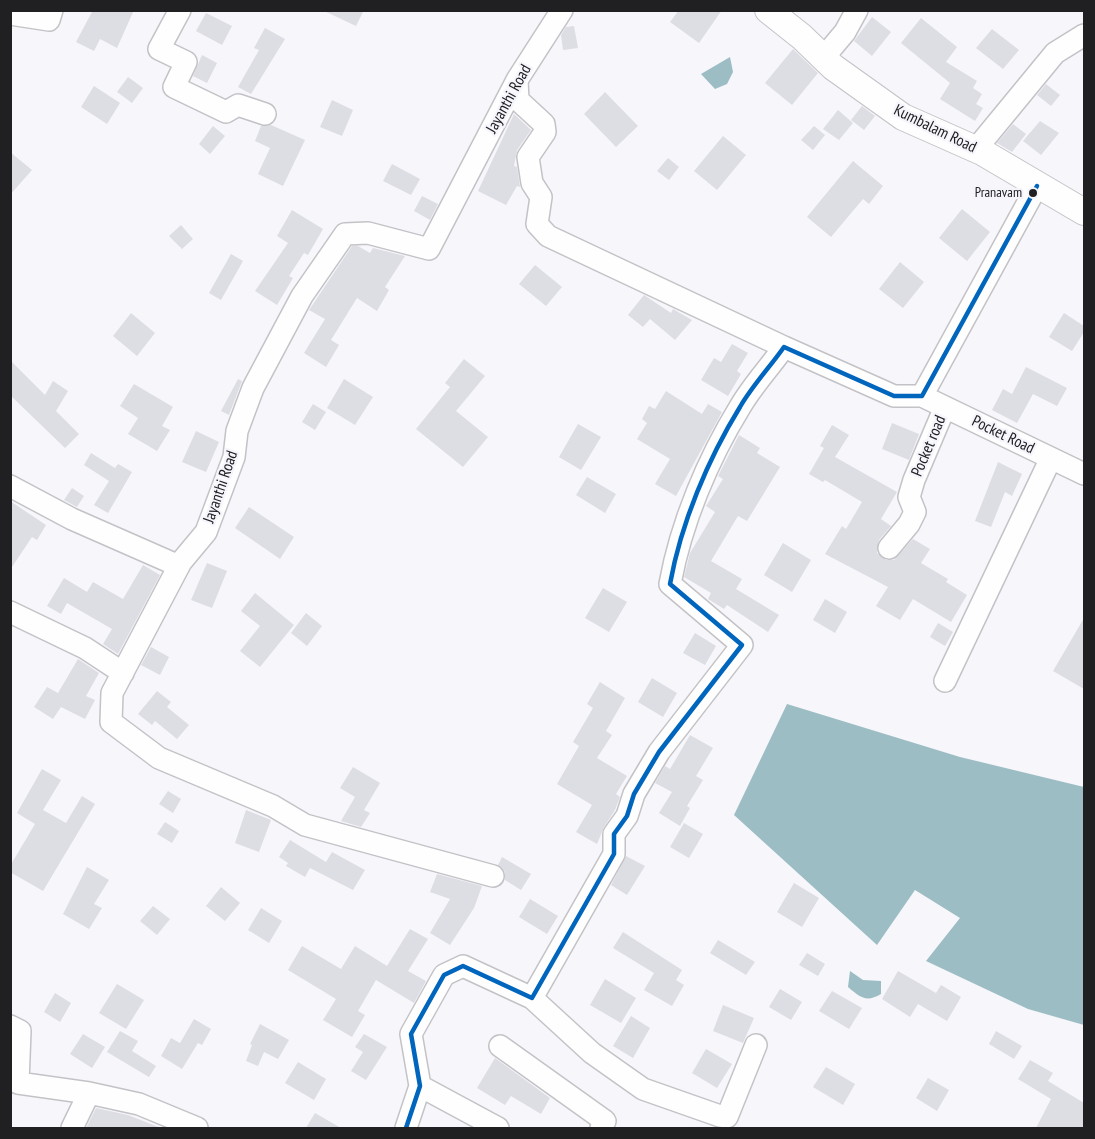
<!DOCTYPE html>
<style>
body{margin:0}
#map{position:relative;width:1095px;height:1139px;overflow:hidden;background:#f6f6fb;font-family:"PT Sans Narrow",sans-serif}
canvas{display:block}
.frame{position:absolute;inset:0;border:12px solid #202022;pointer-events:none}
</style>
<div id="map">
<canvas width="1095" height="1139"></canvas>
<div class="frame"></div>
</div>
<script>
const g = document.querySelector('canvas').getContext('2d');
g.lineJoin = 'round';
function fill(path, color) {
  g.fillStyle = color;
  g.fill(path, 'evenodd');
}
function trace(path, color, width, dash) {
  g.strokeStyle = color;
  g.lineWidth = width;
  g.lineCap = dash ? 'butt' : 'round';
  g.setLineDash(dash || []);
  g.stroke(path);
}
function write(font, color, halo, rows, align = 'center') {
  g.font = font + ' "PT Sans Narrow",sans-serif';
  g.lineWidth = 4.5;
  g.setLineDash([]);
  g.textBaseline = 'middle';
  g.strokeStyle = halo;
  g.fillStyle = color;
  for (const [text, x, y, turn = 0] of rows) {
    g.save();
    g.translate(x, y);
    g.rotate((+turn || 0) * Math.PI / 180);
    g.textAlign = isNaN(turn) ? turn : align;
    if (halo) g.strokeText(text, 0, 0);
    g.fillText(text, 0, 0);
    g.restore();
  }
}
fill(new Path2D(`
 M730 57 733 72 727 84 715 89 701 74Z
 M787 704 960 757 1084 787V1025L1028 1009 926 961 960 918 915 890 877 945 734 815Z
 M850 971 863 980 881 981V994C866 1003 860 997 848 987Z`), '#9cbdc4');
fill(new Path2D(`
 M93 10H134L117 48 100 39 94 51 76 42Z
 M322 10H364L356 26Z
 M679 10H722L699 43 670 22Z
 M206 13 232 26 222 45 196 31Z
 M872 17 891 32 872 56 854 41Z
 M921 18 957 47 946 62 977 81 973 88 982 94 976 104 983 108 975 121 940 99 950 83 901 43Z
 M574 26 578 48 563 50 561 35 566 27Z
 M265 28 285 39 251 94 238 87 259 50 254 48Z
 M992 29 1019 50 1003 69 976 48Z
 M793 49 818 73 792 105 765 83Z
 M202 55 217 63 207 83 193 76Z
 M128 77 143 88 132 103 117 92Z
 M1046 84 1060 95 1051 106 1037 95Z
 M94 86 120 103 107 124 81 107Z
 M605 92 638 126 616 147 584 114Z
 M332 100 353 110 342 136 320 127Z
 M862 106 875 116 864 130 851 120Z
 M838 110 853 123 839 140 823 129Z
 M514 114 531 130 517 150 514 166 517 167 520 187 517 186 506 205 478 191Z
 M1040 121 1059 133 1041 155 1023 141Z
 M1013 124 1026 134 1012 152 997 143Z
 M271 125 305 140 283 186 258 174 270 148 255 141 261 126Z
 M213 126 225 136 210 154 199 144Z
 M814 126 825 135 813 150 801 140Z
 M723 136 746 155 717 190 694 171Z
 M10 152 32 170 10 195Z
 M668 158 679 167 669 180 657 171Z
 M853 161 883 186 869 204 863 199 831 237 807 217Z
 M392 164 420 179 411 195 383 181Z
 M422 196 438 204 430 220 414 211Z
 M962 209 990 232 967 261 939 238Z
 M292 210 323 229 308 255 304 253 289 276 293 278 277 305 255 291 288 243 277 236Z
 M181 225 193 239 182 249 169 236Z
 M352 246H358L370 253 373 248 405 256 385 287 389 290 377 311 357 298 331 340 339 345 326 367 304 353 325 319 309 310Z
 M231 254 243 261 221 300 209 293Z
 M900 262 924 282 903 308 879 289Z
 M535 265 562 287 546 306 519 284Z
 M644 295 671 313 673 309 692 320 675 340 650 319 643 327 628 315Z
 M131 313 155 333 137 356 113 336Z
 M1064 313 1084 326V332L1072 351 1049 337Z
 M732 344 748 353 737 371 741 374 728 396 701 380 714 358 721 362Z
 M464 359 485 376 456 411 488 437 463 467 416 429 450 387 445 383Z
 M10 360 45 395 53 381 68 391 56 411 79 434 65 448 10 395Z
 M1026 367 1067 388 1057 406 1033 394 1017 423 992 410 1003 389 1012 394Z
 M238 379 242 381 229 415 221 411Z
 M344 379 373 397 355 425 327 408Z
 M134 384 173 407 162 426 170 430 157 451 128 434 138 418 120 406Z
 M666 391 702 414 708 404 722 412 676 496 655 484 670 459 637 439 647 423 642 419 649 406 655 409Z
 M313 404 326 412 315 430 302 422Z
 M892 423 919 434 909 460 882 449Z
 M578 424 601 437 581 470 559 457Z
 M832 425 849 435 835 457 897 492 881 519 891 526 879 540 877 553 886 560H894L913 539 930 549 921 563 948 579 946 582 967 595 951 622 913 599 900 620 876 606 888 587 825 554 842 526 846 529 862 502 825 480 823 482 809 474 824 448 820 446Z
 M196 431 219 442 206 472 182 462Z
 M739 435 760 448 757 453 780 467 747 521 738 516 711 561 742 579 736 589 779 615 768 632 727 605 724 609 708 599 711 593 684 577 690 553 715 512 706 506 723 479 718 476Z
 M91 453 115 468 118 464 132 472 108 513 94 505 109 481 84 465Z
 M998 462 1022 474 1012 496 1005 492 991 527 975 521Z
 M587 477 616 494 605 513 576 495Z
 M72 488 84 496 77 507 64 500Z
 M10 501 46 525 37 540 32 537 10 570Z
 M249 507 294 537 280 559 235 528Z
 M783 543 811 560 792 592 764 575Z
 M207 563 227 571 212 608 191 600Z
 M143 565 160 575 118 654 103 644 112 629 67 603 61 614 47 606 64 578 87 592 93 582 123 599Z
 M603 588 627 602 609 632 585 618Z
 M255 593 294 625 260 667 240 651 260 626 241 611Z
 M825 599 847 612 835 633 813 620Z
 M306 613 322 626 307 646 291 633Z
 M1084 618V689L1053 671Z
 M938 623 953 632 945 646 930 637Z
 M695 633 716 646 705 665 683 653Z
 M151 647 169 657 160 675 141 665Z
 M78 659 99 673 86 696 95 700 85 719 61 707 53 719 34 707 47 687 58 693Z
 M652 678 677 693 663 717 638 702Z
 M600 682 625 698 606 731 612 735 597 758 627 776 616 794 620 797 615 810 604 827 597 844 576 832 592 805 557 784 579 746 573 742 593 708 587 704Z
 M157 691 171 702 167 707 189 725 177 739 155 721 152 725 138 714Z
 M690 735 713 748 696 776 703 780 687 806 690 808 680 826 659 813 672 792 655 783 665 766 670 769Z
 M353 767 380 783 364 810 370 813 361 827 341 821 355 797 340 788Z
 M42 769 61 780 43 810 66 823 82 796 95 804 43 891 10 872V866L35 824 17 813Z
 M168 791 181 799 173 813 159 804Z
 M246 810 271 820 259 852 235 843Z
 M165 822 179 831 172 843 157 834Z
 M684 823 703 834 689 858 670 847Z
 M290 840 326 862 332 852 365 870 353 890 310 868 305 877 286 866 288 863 279 857Z
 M626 856 645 866 627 895 611 885Z
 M502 857 531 874 521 890 505 880V872L498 865Z
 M87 867 109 880 94 904 102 908 89 929 63 914Z
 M437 874 482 886 474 908 450 945 430 933 450 899 430 892Z
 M794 883 819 898 802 927 777 912Z
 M221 887 240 903 225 921 206 906Z
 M530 899 558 916 547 934 519 917Z
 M153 906 170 919 157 935 140 921Z
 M261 908 282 921 269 943 248 930Z
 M410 929 428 939 408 971 426 981 414 1003 376 980 358 1011 365 1015 352 1037 323 1020 336 999 288 970 302 946 341 969 355 946 387 966Z
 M623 932 682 970 676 980 684 985 672 1006 644 990 654 973 613 948Z
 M718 940 755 962 746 975 710 953Z
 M807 953 825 964 818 976 799 965Z
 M898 971 936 993 941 985 961 997 947 1021 918 1004 910 1017 882 999Z
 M605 979 636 998 621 1023 590 1005Z
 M117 984 144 1000 126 1029 99 1013Z
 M780 989 802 1002 791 1020 769 1007Z
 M832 991 862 1008 849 1029 819 1011Z
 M55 993 71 1003 60 1022 44 1012Z
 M723 1005 754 1018 743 1043 713 1031Z
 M631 1016 650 1028 633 1058 613 1046Z
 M194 1019 211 1029 202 1045 198 1043 182 1069 161 1056 171 1038 180 1043Z
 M260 1024 289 1040 278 1059 264 1052 258 1066 246 1061 252 1045 250 1044Z
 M120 1031 138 1041 132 1051 156 1066 149 1077 107 1052Z
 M996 1031 1022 1046 1014 1059 989 1044Z
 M83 1034 105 1047 92 1068 70 1054Z
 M364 1034 387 1047 366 1080 351 1071 363 1052 355 1047Z
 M706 1049 732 1064 717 1088 692 1073Z
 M495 1058 550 1098 541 1114 511 1096 505 1105 477 1088Z
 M1030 1060 1053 1073 1048 1081 1084 1103V1128H1036L1051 1099 1018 1079Z
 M298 1062 326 1079 314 1100 285 1083Z
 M826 1067 855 1084 843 1105 813 1087Z
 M928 1078 949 1090 937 1111 916 1098Z
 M96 1108 128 1115 161 1128H86Z
 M315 1113 341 1128H306Z`), '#dddde4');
const minor = new Path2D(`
 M180 10 159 49 186 62 174 87 226 112 238 105 265 114
 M10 14 49 20 52 10
 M824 57 845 32 857 10
 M517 80 518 100 544 124 545 132 528 157 532 183 541 197 537 224 548 236 784 347
 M976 149 1055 53 1084 35
 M922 396 1084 474
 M10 486 72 519 179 566
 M889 548 909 524 915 512 909 497 914 480 945 407
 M10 612 85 648 123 673
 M945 681 1051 458
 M493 876 305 825 273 806 159 758 111 722 112 693 181 562 206 532 234 457 237 431 253 388 302 296 345 234 368 233 429 249 517 80 562 10
 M532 998 592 1053 643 1089 720 1116 727 1117 756 1045
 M10 1026 20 1031 18 1083 89 1093
 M500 1046 605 1121 601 1128
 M420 1086 498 1128
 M72 1128 89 1093 139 1104 197 1128
 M406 1128 420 1086 411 1034 444 975 463 966 532 998 614 854V834L627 816 634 794 659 752 742 645 670 584C681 523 708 459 740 407 752 386 770 367 784 347L894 396H922L1037 186`);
const major = new Path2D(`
 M768 10 802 37 833 67 903 117 982 152 1084 212`);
trace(minor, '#c3c3c7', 24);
trace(major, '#c3c3c7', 28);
trace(minor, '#fefefe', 21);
trace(major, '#fefefe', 26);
trace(new Path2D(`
 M406 1128 420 1086 411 1034 444 975 463 966 532 998 614 854V834L627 816 634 794 659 752 742 645 670 584C681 523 708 459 740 407 752 386 770 367 784 347L894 396H922L1037 186`), '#0065bd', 4.5);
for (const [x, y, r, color] of [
 [1033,193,5,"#202022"]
]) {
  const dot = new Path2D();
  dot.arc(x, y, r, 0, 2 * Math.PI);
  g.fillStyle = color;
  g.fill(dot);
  trace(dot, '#f5f5fc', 2);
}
write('14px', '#202022', '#f5f5fc', [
 ["Pranavam",1022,193]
], 'right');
write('16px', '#202022', '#f5f5fc', [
 ["Jayanthi Road",509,99,-61],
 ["Kumbalam Road",935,129,26],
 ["Pocket Road",1003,435,26],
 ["Pocket road",929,446,-67],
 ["Jayanthi Road",221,487,-71]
]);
</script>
